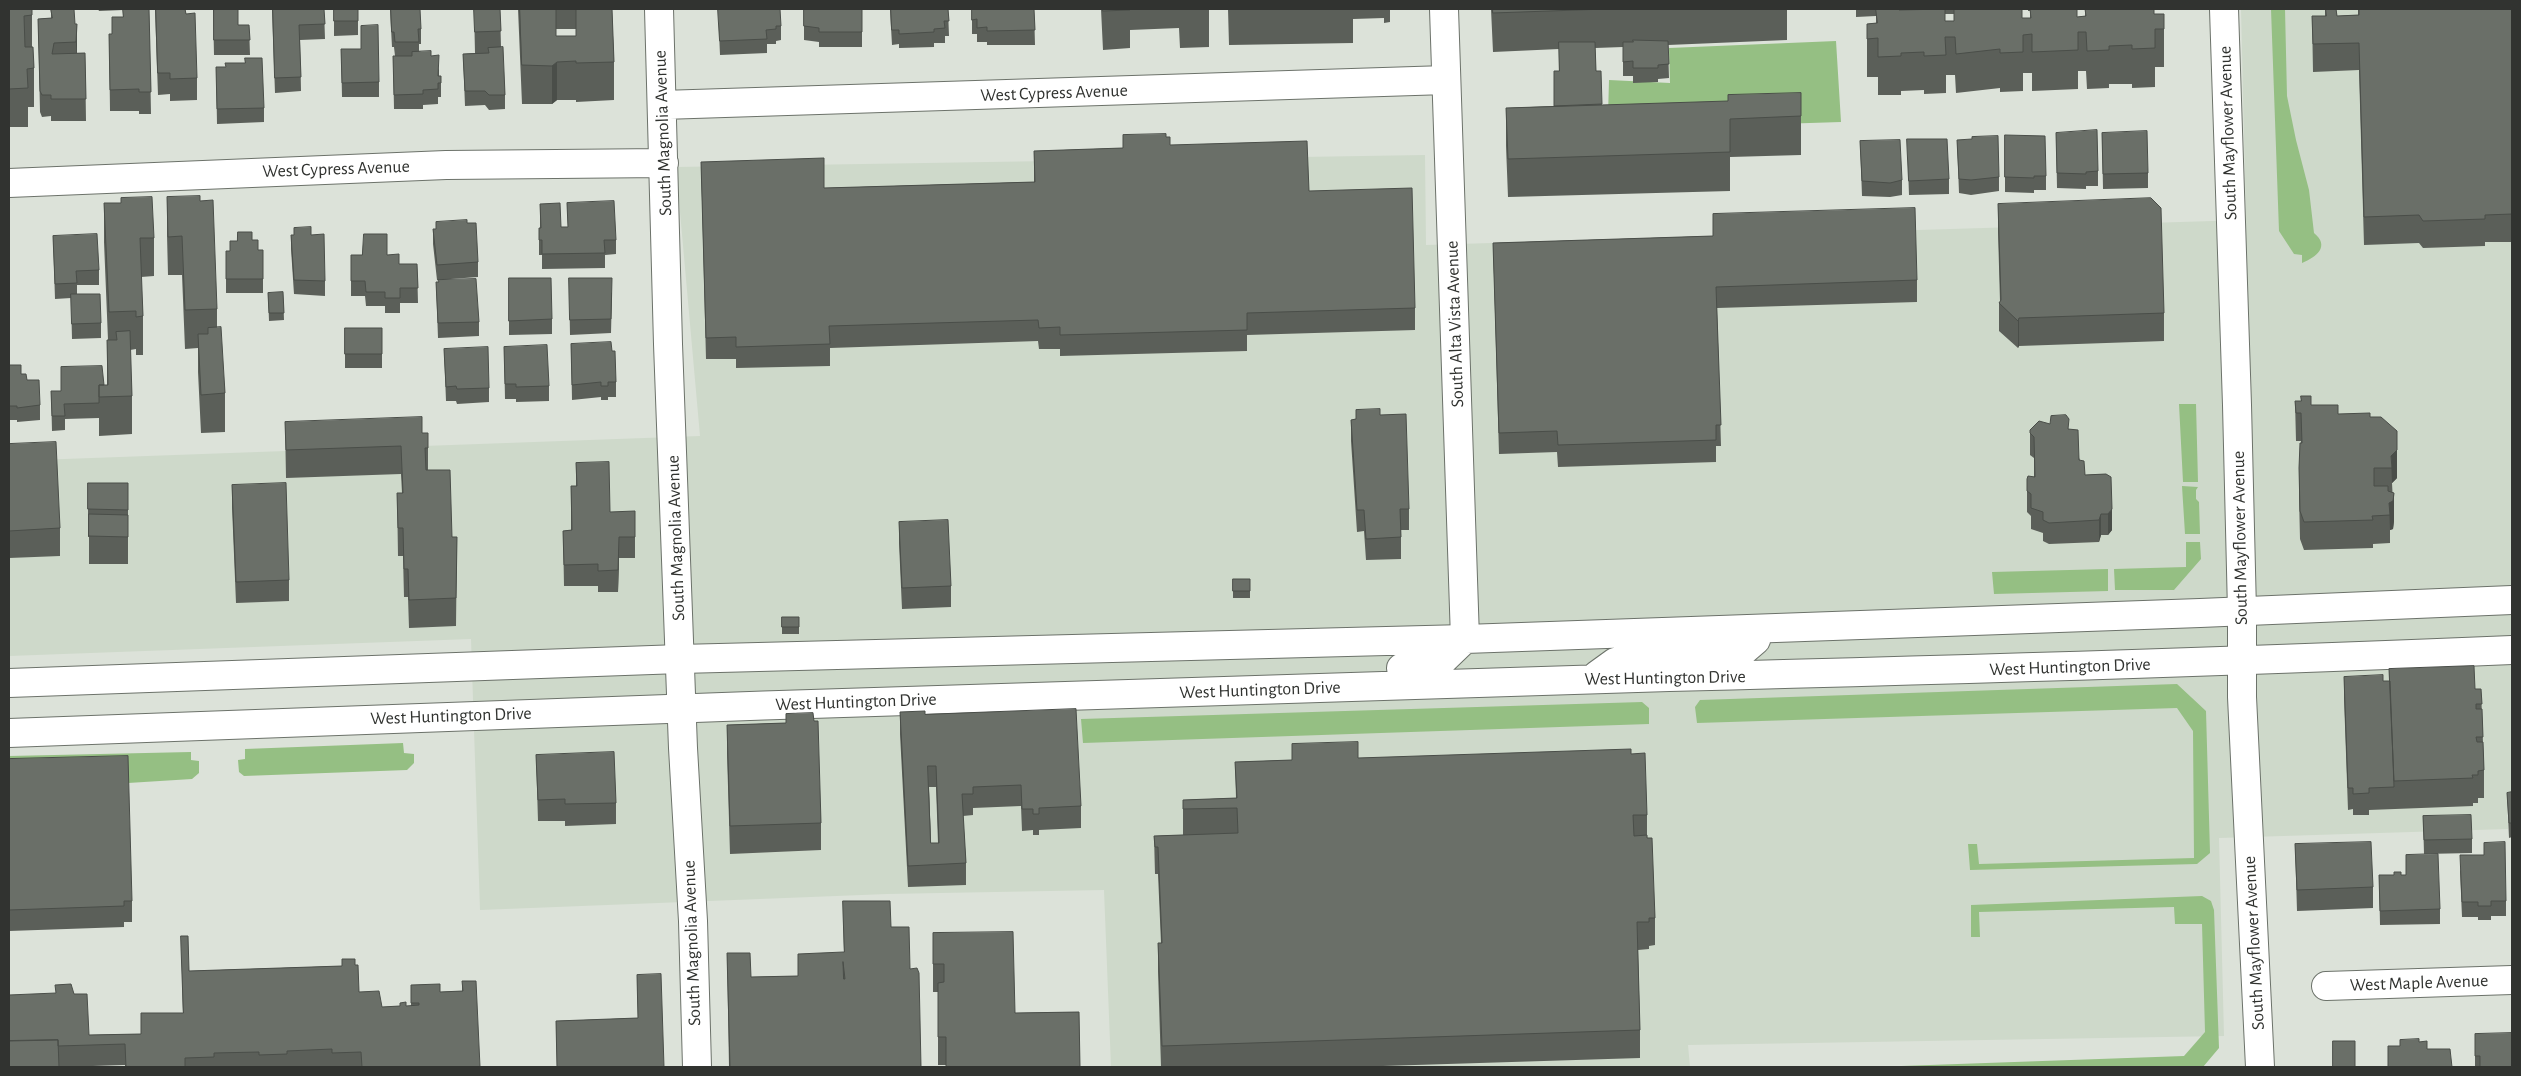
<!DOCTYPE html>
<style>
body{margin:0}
#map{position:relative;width:2521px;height:1076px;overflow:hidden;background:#dce2d9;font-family:"Alegreya Sans",sans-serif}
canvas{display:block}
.frame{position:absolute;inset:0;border:10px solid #313330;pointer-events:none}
</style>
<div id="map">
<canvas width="2521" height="1076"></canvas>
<div class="frame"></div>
</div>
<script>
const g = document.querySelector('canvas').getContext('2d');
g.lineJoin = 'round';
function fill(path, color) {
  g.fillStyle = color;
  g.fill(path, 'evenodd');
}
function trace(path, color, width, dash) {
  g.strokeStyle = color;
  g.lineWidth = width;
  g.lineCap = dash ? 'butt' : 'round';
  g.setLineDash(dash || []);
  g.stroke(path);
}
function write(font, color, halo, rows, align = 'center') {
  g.font = font + ' "Alegreya Sans",sans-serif';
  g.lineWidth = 5;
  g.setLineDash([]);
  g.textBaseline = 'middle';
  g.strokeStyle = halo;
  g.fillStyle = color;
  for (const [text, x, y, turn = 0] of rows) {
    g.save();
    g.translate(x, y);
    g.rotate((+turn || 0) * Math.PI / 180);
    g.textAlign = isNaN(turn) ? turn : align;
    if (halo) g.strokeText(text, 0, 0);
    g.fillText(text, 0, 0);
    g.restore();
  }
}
fill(new Path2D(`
 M2241 9H2512V804H2507L2508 829 2219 838 2224 1036 1688 1045 1690 1067H1111L1104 890 887 894 480 910 471 639 9 656V461L700 436 676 167 1425 155 1426 245 2246 220Z`), '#ced9ca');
fill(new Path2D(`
 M2271 9H2285L2287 96 2296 140 2309 190 2314 233C2330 246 2317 257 2302 263V255L2294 254 2279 231Z
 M1836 41 1841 122 1685 127 1608 116 1609 80 1670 83 1669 48Z
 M2179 404H2196L2198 482H2183Z
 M2182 486 2198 487 2196 490V499L2199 502 2200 534H2185Z
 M2186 542H2200L2201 559 2174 590H2115L2114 569 2186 567Z
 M2108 569V591L1994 594 1992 572Z
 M2177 684 2206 711 2210 853 2197 864 1970 870 1968 844H1977L1979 864 2194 858 2193 731 2177 708 1697 723 1695 707 1700 700Z
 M1642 702 1649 708V724L1083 743 1081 719Z
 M403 743 404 753 414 754V763L407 770 244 776 239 772 238 760 245 759V749Z
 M191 752V760L199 761V773L192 779 128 783 9 781V756Z
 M2202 896 2211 901 2214 910 2219 1048 2203 1067H1873L2184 1056 2205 1032 2202 924H2175L2174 907 1979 912 1980 937H1971V905Z`), '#95bf83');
const minor = new Path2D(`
 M659 9 668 344 683 748 693 921 697 1067
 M1444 9 1465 639
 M2224 9 2237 405 2242 611V697L2260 1067
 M662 105 1446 80
 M9 183 446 165 664 163
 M2326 986 2512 980`);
const major = new Path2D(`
 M1401 668 1437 666 1465 639
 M1597 675 1615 662 1644 656 1742 652 1756 640 1759 629
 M9 683 680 659 1465 639 2200 613 2512 600
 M9 733C562 713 1116 691 1669 677 1950 670 2231 662 2512 650`);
trace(minor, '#6c726a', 30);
trace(major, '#6c726a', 30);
trace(minor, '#fff', 28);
trace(major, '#fff', 28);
fill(new Path2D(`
 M9 9H32V47L34 68V107H28V127H9Z
 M51 9 75 24H77V53H85L86 121H51V116L42 117 40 112 38 19 51 18Z
 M98 9H149L151 114H139V111H110L109 34H112L123 17V10L99 11Z
 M155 9H185L197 78V100L170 101V94L158 95Z
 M213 9 238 25H249L250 55H214Z
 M272 9H324L325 39 300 40 301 91 275 93Z
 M334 9H358V35L334 36Z
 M390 9 421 29V44H419V51L431 56 439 70V76H441V97H438V104L423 105V109H394L393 56H395L394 47H392Z
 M474 9H500L501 47 505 95V109L489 110 485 105 465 106 463 54 475 53Z
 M518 9H612L614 62V100L576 102V100H557L552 104H522ZM556 29H576V36H556Z
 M718 9 781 26V40L776 41V44H767V53L720 55Z
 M804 9H862V47H819V42L804 40Z
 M890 9H948L949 36H945V43H934V47L899 48V44L892 45Z
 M972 9H1034L1035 45H987V42H977V34H972Z
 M1101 9H1209V47L1180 48 1179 28 1130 30V48L1103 50Z
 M1228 9H1390V22L1384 23V18L1353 19V43L1229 45Z
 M1491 9H1787V40L1668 45 1669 78 1658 79V82L1633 83V76H1623V47L1595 48 1596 71 1602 105 1801 116V155L1730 157V191L1508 197 1506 146V108L1554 106 1559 71V49L1493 52Z
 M1856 9H2022V18H2030V11H2028V9H2154V14L2164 29V67H2155V87L2132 88V84H2109V88L2087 89 2086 71H2078V89L2032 91V73H2023V91L2000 92V88L1956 93 1955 75H1946V93L1924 94V90L1901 91V95H1878V77H1867V24L1876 23V16L1856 17ZM2085 9V16L2077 17V10ZM1945 14H1954V21H1945Z
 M2325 9H2336L2337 16 2358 15V9H2512V242H2485V246L2423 248 2419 243 2364 245 2359 70 2313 72 2312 16H2325Z
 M341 49H361L379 82V97H342Z
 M216 67 264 108V122L217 124Z
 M2056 133 2098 171V186H2086V189L2057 188Z
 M2102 133 2148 173V188L2103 189Z
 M2005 135 2046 176V190H2034V193L2005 192Z
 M1166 137 1170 145 1309 191 1415 308V330L1247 335V351L1060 356V349H1039L1038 341 830 348V366L736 368V359H706L701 162 824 188 1034 182V151L1123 148Z
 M1907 139 1949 179V194L1909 195Z
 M1957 140 1999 177V191L1971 195 1959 193Z
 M1860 141 1902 180V195L1890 197 1862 196Z
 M167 197 200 201 217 309V327L225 393V432L201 433 198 372V348L185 349 182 275H168L167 235Z
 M104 203 154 238V276L141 277 143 316V355H136V349L130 350 132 396V434L99 436V418L65 419V430L52 431 51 391H61V367L104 385H107V340H108L104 242Z
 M567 203 616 240V254L605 255V268L542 269V255H539V228H540V204L561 227H568Z
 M1998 204 2164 313V341L2019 346 2018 348 1999 331V303L2000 302 1998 231Z
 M1713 214 1917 280V302L1717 308 1721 446H1716V462L1558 467 1557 452 1499 454 1493 243 1713 236Z
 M436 222 478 262V277L437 280 433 244V229H436Z
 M294 228 311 235 325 281V296L294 294 291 249V235H294Z
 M53 236 99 270V285H77V294L101 323V338L72 339 71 298 55 299Z
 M252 240 258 250H263V293H226V251H230Z
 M351 255H387L399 264H417L418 303H400V313H385V306H366L365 296H351Z
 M509 278 552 319V334L509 335Z
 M569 278 612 293 611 333 570 335Z
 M436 282 479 322V336L438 338Z
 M283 292 284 320 269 321 268 293Z
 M345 328H382V368H345Z
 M571 344 612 351 616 382V397H608V400H601V397L572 400Z
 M504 347 549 386V401L516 402V399H505Z
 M444 349 489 388V402L457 404 456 401H446Z
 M9 365 21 374 27 380 40 405V420L17 422V420H9Z
 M2295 401 2338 414 2370 417 2397 478 2392 483 2394 521 2393 529 2390 530V543L2373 544V548L2304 550 2300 539 2299 496V468L2301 441H2296Z
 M1380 415 1409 509V530H1401V559L1366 560 1364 531 1357 532 1351 441V420L1356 419Z
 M285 422 422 433 428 448V470L452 537H457L456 626 409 628 408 597H404L403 556H398L397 493H402L401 474 286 478Z
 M2050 424 2069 429 2085 475 2106 474 2112 530 2108 535H2101L2099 542 2049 544 2043 541V533L2031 529V516L2027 512V479L2034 477V458L2030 455V430Z
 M9 444 60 528V556L9 558Z
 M576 463 610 512 635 537V558H619L618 592H598V586H564L563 531 571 530V486H576Z
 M88 483H128V564H89V537H88Z
 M232 485 289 580V601L236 603 232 507Z
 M899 522 951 586V607L902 609 899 543Z
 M1233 579H1250V598H1233Z
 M782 617H799V634H782Z
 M2389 669 2475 689H2481L2484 770V798H2478V803H2473V806L2369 810V815H2353V809L2348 810 2344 698V677L2383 681H2389Z
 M900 712 925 714 1081 806V828L1039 830V835H1033V830L1022 831 1021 806 973 808V815L963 816 966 863V885L908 887 900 734ZM929 787H936L938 843H931Z
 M814 721 821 823V850L730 854 727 753V725L786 723Z
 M1292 744 1358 758 1631 754 1647 815V835L1655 918V945L1649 946V949L1638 950 1640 1030V1058L1351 1067H1161L1158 971V943H1161L1158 874H1155L1154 836 1183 835V800L1236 798 1235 762 1292 760Z
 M536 755 616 803V824L565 826V821H538Z
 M9 759 132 901V922H124V927L9 931Z
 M2512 792V837L2509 838 2507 793Z
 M2423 816 2472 839V853L2424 854Z
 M2295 844 2373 887V908L2297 911Z
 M2406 855 2440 909V924L2380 925 2379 875H2406Z
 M2460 870 2506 901V916H2491V920H2478V917H2462Z
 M843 901 891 927 910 969 921 1067H729L727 953 751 977 798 976 844 952Z
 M933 933 1015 1013 1079 1012 1080 1067H946V1065H938V992H933Z
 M181 936 189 971 342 966V959L355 965 359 992 382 1007 411 1006V985L440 992 462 991V981L480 1067H125V1065L61 1067H9L74 994 89 1035 141 1034V1013H183Z
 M637 975 664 1067H557L556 1021 638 1018Z
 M2475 1034 2512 1067H2475Z`), '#5b5f59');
fill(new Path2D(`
 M77 24V45L76 63V42Z
 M557 62V100L552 104V66Z
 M2019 318V346L2018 348V321Z
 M2397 450V478L2392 483 2391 456Z
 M2394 493V521L2393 529 2390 530 2389 503Z
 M2112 509V530L2108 535V514Z
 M2101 514V535L2099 542V520Z
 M619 537V558L618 592V570Z`), '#4a4e49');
const building = new Path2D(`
 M9 9H32V15L24 16 25 47H33L34 68 27 69 28 88 9 89Z
 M51 9H74L75 24H77L76 42 54 43 52 54 85 53 86 99H51V95H42L40 91 38 19 52 18Z
 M123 9H149L151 92H139V89L110 90 109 34H112V17H123Z
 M156 9H185L186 14 195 13 197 78 170 79V73H158Z
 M214 9H238V25H249L250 40H214Z
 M273 9H324L325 24 299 25 301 77 275 78Z
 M334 9H358V21H334Z
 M391 9H420L421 29H418L419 42H395L394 32H392Z
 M474 9H500L501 31 475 32Z
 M520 9H556V36H576V9H612L614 62 576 63V61L557 62 552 66 522 65Z
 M718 9H780L781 26H776V29L766 30 767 39 720 41Z
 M804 9H862V32H819V28L804 26Z
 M891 9H948L949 21H944L945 28 934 29V32L899 34V30H892Z
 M972 9H1034L1035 30 987 31V27L977 28V19L972 20Z
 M1103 9H1130V10L1103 11Z
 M1493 9H1606L1493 13Z
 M1876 9H1899V10L1945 9V21H1954V9H2022V18H2031L2030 9H2077V17L2086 16 2085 9H2154V14H2164V29H2155V48L2132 49V45L2109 46V50L2087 51 2086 32H2078V50L2032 52V34L2023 35V52L2000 53V49L1956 54 1955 37H1945L1946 55 1924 56V52L1901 53V56L1878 57V38L1867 39V24L1877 23Z
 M2326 9H2336L2337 16 2359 15V9H2512V214L2485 215V219L2423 221 2419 215 2364 217 2359 43 2313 44 2312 16H2326Z
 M378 25 379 82 342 83 341 49H361V26Z
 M1633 40 1668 41 1669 64 1658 65V68H1633V61L1623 62V42H1633Z
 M1559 42H1595L1596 71H1601L1602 104 1554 106V71H1559Z
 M503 47 505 95H489L485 91H465L463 54 489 53 488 48Z
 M431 51V56L439 55 438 76H441V83H438V89L423 90V94L394 95 393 56H412V52Z
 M245 58H262L264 108 217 109 216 67H226L225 63H245Z
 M1801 93V116L1730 119V152L1508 159 1506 108 1728 101V95Z
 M2097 130 2098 171 2086 172V174L2057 173 2056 133Z
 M2147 131 2148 173 2103 174 2102 133Z
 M1166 134V137H1170V145L1307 141 1309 191 1412 188 1415 308 1247 313V330L1060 335V327L1039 328 1038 320 829 326 830 344 736 347V337L706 338 701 162 824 158V188L1035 182 1034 151 1123 148V135Z
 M2005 135 2045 136 2046 176H2034V178L2005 177Z
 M1998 136 1999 177 1971 180 1959 179 1957 140 1972 139V137Z
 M1907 139H1947L1949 179 1909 181Z
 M1900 140 1902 180 1890 183 1862 181 1860 141Z
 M200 196V201L213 200 217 309 185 310 182 236 168 237 167 197Z
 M152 197 154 238H140L143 316 136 317V311L109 312 104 203H121V198Z
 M2151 198 2161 208 2164 313 2019 318 2018 321 1999 303 2001 300 1998 204Z
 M614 201 616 240H604L605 253 542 254V240H539V228H541L540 204 560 203 561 227H568L567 203Z
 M1915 208 1917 280 1716 287 1721 425H1716V440L1558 445 1557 431 1499 433 1493 243 1713 236V214Z
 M467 220V223H476L478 262 437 265 433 229H436V222Z
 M311 227V235L324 234 325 281 294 280 291 235H294V228Z
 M238 232H252V240H258V250H263V279H226V251H230V241H237Z
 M97 234 99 270 76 271 77 283 55 284 53 236Z
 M364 234H387V255L399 254V264H417L418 288H400V298H385V292H366L365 281H351V255H362Z
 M509 278H551L552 319 509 321Z
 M569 278H612L611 319 570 320Z
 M476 279 479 322 438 323 436 282H439L438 280Z
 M283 292 284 313H269L268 293Z
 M71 294H100L101 323 72 324Z
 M221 327 225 393 201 395 198 334H208V328Z
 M345 328H382V354H345Z
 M130 331 132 396 99 397V385H108L107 340H117L116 332Z
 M611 342 612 351H615L616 382H608V386H601V382L572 385 571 344Z
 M547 345 549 386 516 387V384H505L504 347Z
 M488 347 489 388 457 389 456 386 446 387 444 349Z
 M9 365H21V374H26L27 380H39L40 405 17 408V406H9Z
 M102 366 104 385H99V403L64 404 65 416H52L51 391H61V367Z
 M2301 396H2311V405H2338V414L2370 413V417H2381L2397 431V450L2391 456 2392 468H2374V486H2388V491L2394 493 2393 501 2389 503 2390 515 2372 516 2373 520 2304 522 2300 511 2299 468 2300 443H2302L2301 413H2296L2295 401H2301Z
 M1380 409V415L1406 414 1409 509H1400L1401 537 1366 539 1364 510H1357L1351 420 1356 419V410Z
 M2066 415 2069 419 2068 429 2078 430 2079 460 2084 461 2085 475 2106 474 2111 477 2112 509 2108 514H2101L2099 520 2049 523 2043 520V512L2031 508V494L2027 491V479L2028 476 2035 477 2034 437 2030 433V430L2039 421 2050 424 2051 416Z
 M422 417V433H428V448H425L426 470H450L452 537H457L456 598 409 600 408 569H404L403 528H398L397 493H403L401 446 286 450 285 422Z
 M56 442 60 528 9 531V444Z
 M609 462 610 512 635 511V537H619L618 570 598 571V564L564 565 563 531 572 530 571 486H577L576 463Z
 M88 483H128V510L88 509Z
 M286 483 289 580 236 582 232 485Z
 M89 514 128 515V537L89 536Z
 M948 520 951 586 902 588 899 522Z
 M1233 579H1250V591H1233Z
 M782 617H799V627H782Z
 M2474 666 2475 689H2481L2482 704H2476V709H2482L2483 737H2476L2477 742H2483L2484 770 2478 771V775H2472L2473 778 2394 781 2389 669Z
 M2383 675V681H2390L2394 787 2369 788V793L2353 794V788H2348L2344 677Z
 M1076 709 1081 806 1039 808V814H1033V809H1022L1021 785 973 787V794H962L966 863 908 866 900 712 925 711V714ZM928 766H936L939 843H931Z
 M813 713 814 721H818L821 823 730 826 727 725 786 723V714Z
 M1358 742V758L1631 749V754L1645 753 1647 815H1633L1634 836 1647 835V838H1652L1655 918H1649V922H1637L1640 1030 1162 1046 1158 943H1162L1158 847H1155L1154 836 1238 833 1237 808 1183 809V800L1237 798 1235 762 1292 760V744Z
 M614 752 616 803 565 804V799L538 800 536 755Z
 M128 756 132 901H124V906L9 910V759Z
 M2512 792V823H2509L2507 793Z
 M2471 815 2472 839 2424 840 2423 816Z
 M2371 842 2373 887 2297 890 2295 844Z
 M2505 842 2506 901H2491V906H2478V902H2462L2460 855H2484V843Z
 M2438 854 2440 909 2380 911 2379 875H2394V872H2401V875H2406V855Z
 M843 901H890L891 927H909L910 969 917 968 919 973 921 1067H730L727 953H750L751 977 798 976V954L844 952ZM843 962 845 979H844Z
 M1013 932 1015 1013 1079 1012 1080 1067H946V1037H938V983L944 982V964H933V933Z
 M181 936H188L189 971 342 966V959H355V965H358L359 992 379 991 382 1007 400 1006V1003L406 1002V1006L419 1005V1003H411V985L440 984V992L463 991 462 981H476L480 1067H362L361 1052 332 1053V1049L287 1051V1054L259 1055V1052L214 1053V1057L185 1058V1067H126L125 1044 58 1046V1040L9 1041V995L56 993 55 985 71 984 74 994H87L89 1035 141 1034V1013H183Z
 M661 974 664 1067H557L556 1021 638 1018 637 975Z
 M2512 1033V1067H2480V1056H2475V1034Z
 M2419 1039V1042L2427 1041V1049H2450L2452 1067H2388V1046H2400V1040Z
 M58 1040 59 1067H9V1041Z
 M2333 1041H2355V1067H2333Z`);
fill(building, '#6a6f68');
trace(building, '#4a4e49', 1);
write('18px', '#313330', '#fff', [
 ["West Cypress Avenue",1054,93,-2],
 ["South Magnolia Avenue",663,133,-92],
 ["South Mayflower Avenue",2228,133,-92],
 ["West Cypress Avenue",336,169,-2],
 ["South Alta Vista Avenue",1455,324,-92],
 ["South Magnolia Avenue",676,538,-92],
 ["South Mayflower Avenue",2240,538,-91],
 ["West Huntington Drive",2070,667,-2],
 ["West Huntington Drive",1665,678,-1],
 ["West Huntington Drive",1260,690,-2],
 ["West Huntington Drive",856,702,-2],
 ["West Huntington Drive",451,716,-2],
 ["South Magnolia Avenue",692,943,-92],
 ["South Mayflower Avenue",2254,943,-93],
 ["West Maple Avenue",2419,983,-2]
]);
</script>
